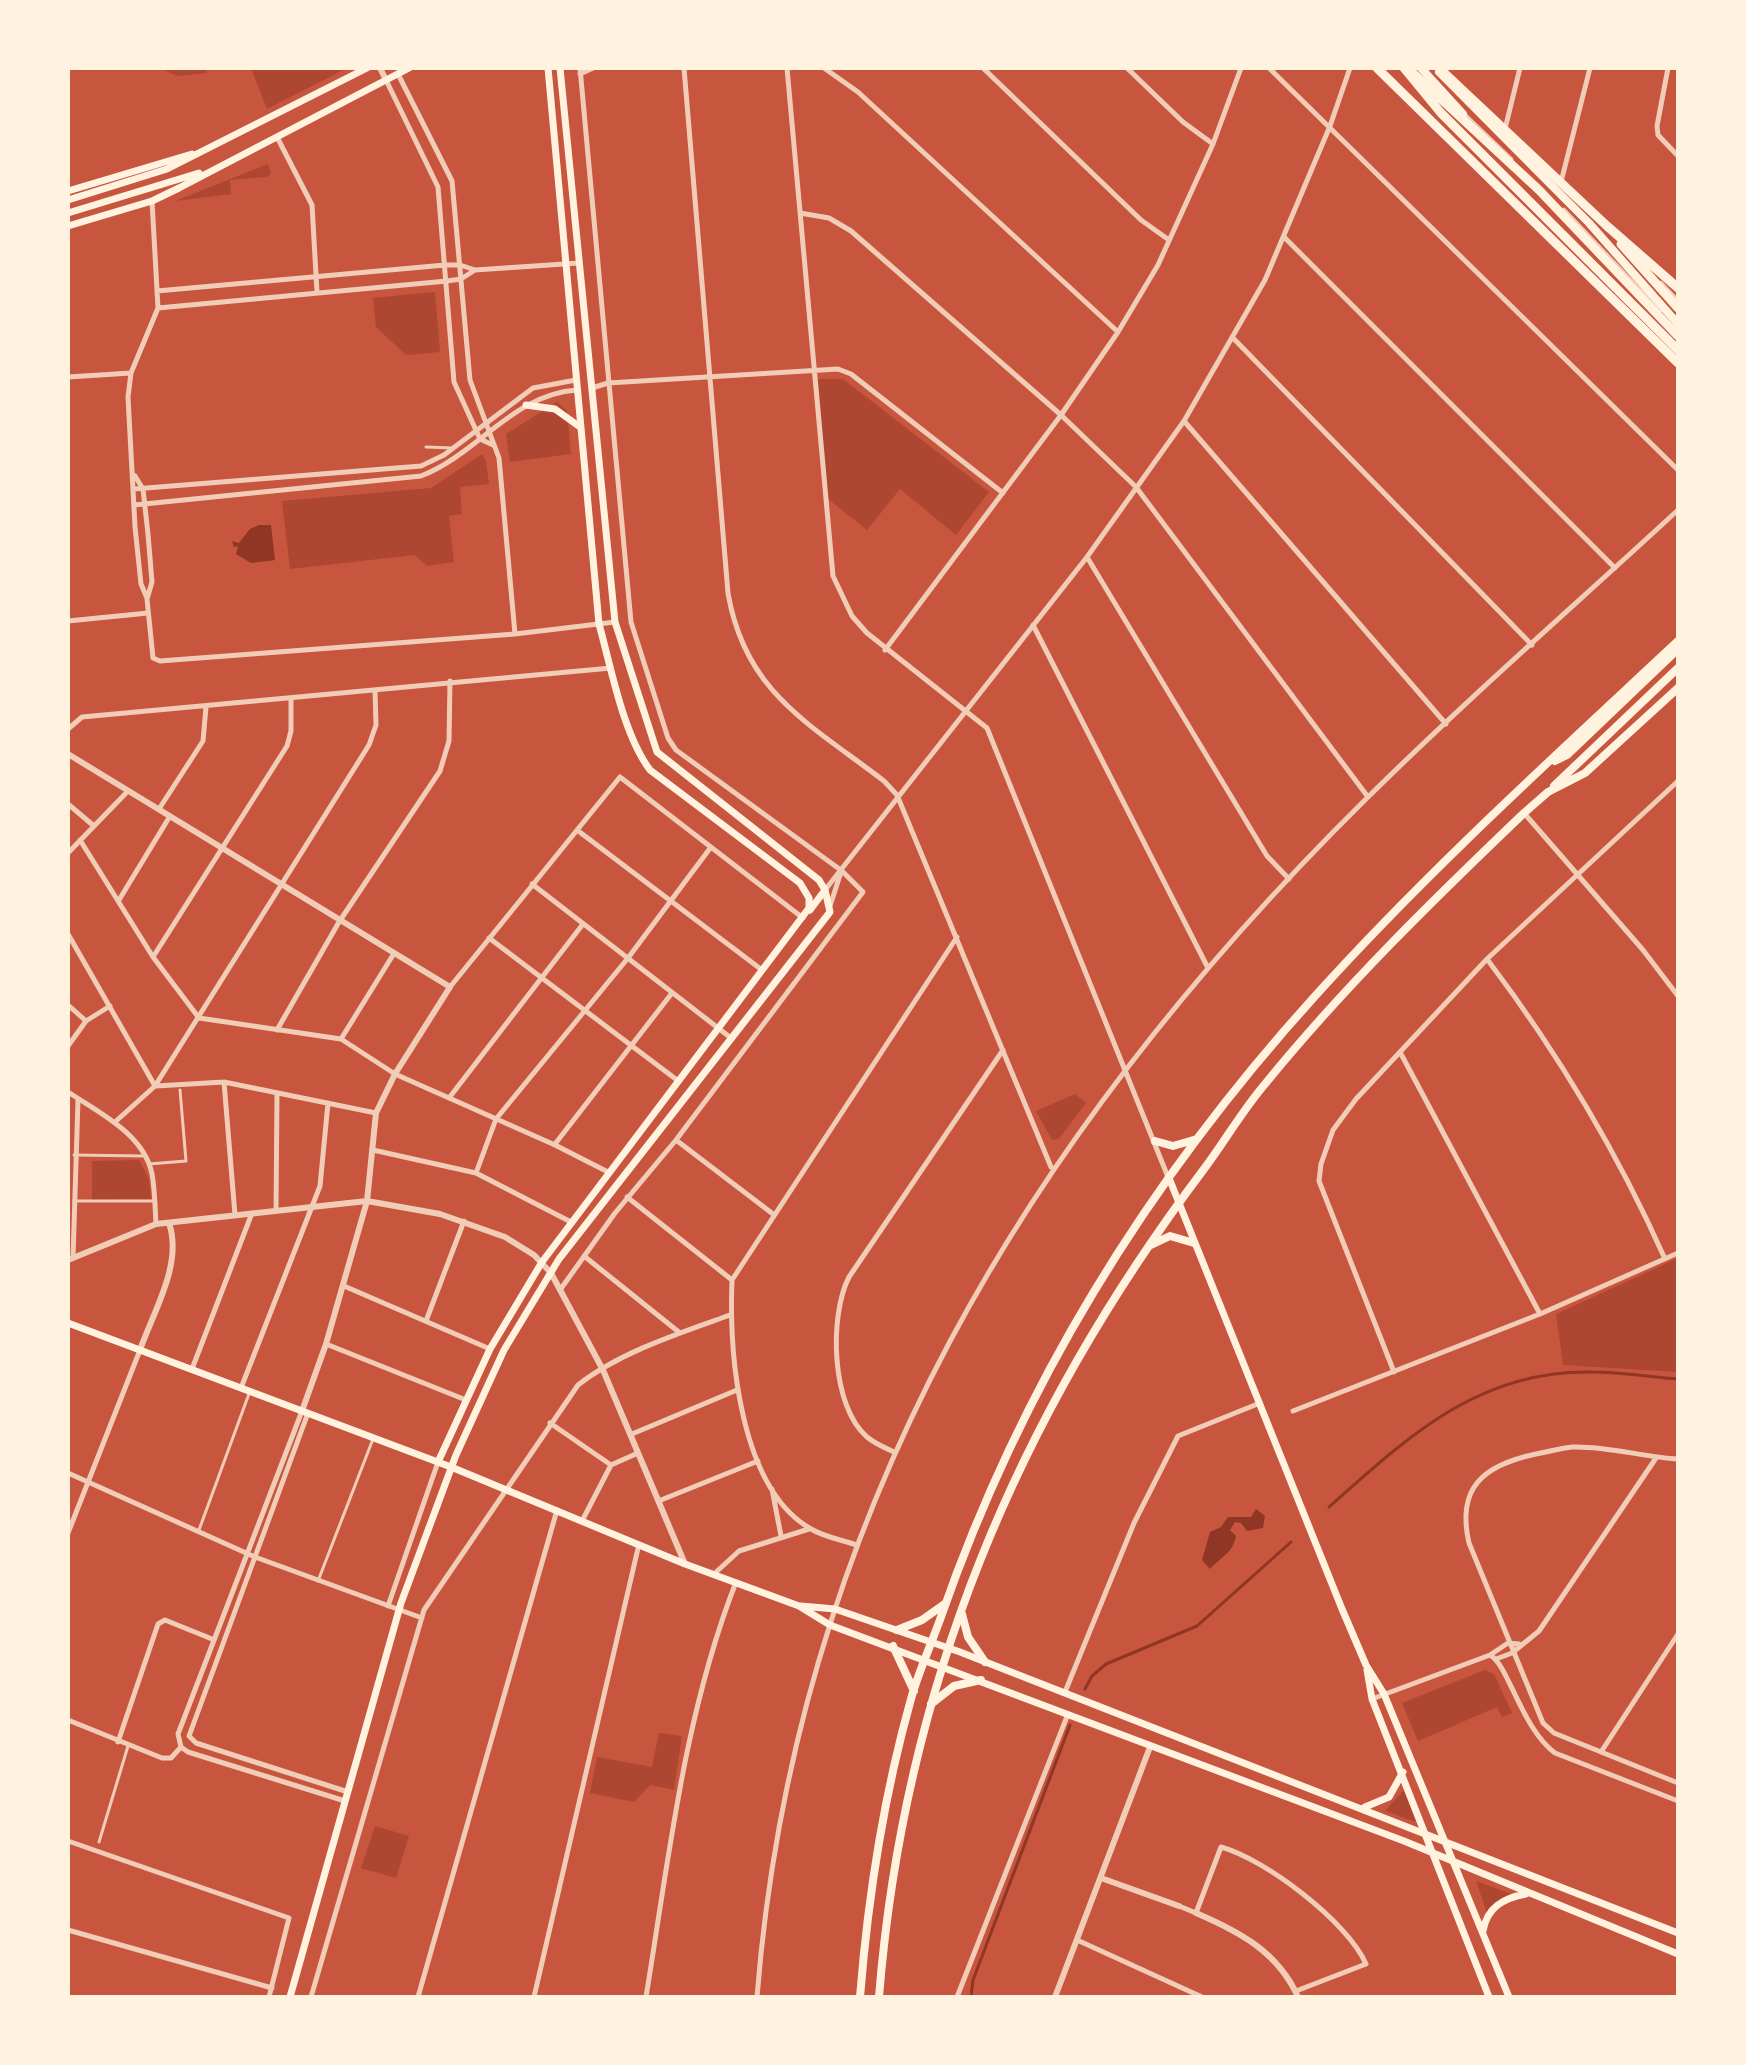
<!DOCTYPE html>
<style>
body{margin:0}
#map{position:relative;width:1746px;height:2065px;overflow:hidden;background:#c8553d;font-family:Helvetica,sans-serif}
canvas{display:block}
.frame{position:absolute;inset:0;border:70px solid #fff3e0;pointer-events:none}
</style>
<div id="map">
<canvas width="1746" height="2065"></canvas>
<div class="frame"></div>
</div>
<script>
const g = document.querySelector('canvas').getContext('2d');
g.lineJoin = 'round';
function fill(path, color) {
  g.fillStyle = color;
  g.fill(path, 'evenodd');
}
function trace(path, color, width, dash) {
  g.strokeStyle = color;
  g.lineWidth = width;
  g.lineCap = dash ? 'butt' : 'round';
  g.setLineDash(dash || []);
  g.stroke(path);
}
fill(new Path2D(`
 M160 68H206L207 73 177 76Z
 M251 68H347L267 109Z
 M268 164 271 174 266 177 230 180 231 194 175 201Z
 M435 292 440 352 406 355 376 327 373 298Z
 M818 379H843L989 492 956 535 900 489 867 530 828 499Z
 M557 402 567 411 571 454 510 462 506 434Z
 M482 454 486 461 489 484 460 487 462 514 449 516 454 562 427 566 415 555 290 569 282 501 431 488Z
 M1075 1094 1086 1103 1059 1139 1052 1140 1036 1111Z
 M139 1160 149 1179 151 1199 92 1200V1161Z
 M1678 1258V1372L1563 1365 1556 1314Z
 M1485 1670 1494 1674 1512 1713 1502 1717 1497 1707 1418 1741 1402 1703Z
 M659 1733 682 1736 674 1790 650 1785 634 1802 590 1793 597 1757 652 1767Z
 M1404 1790 1416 1822 1385 1811Z
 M375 1826 409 1836 396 1878 361 1868Z
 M1476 1881 1512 1894 1487 1913Z`), '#ae4732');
fill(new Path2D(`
 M259 525H271L275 560 251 563 236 554 238 546 234 547 232 541 239 543 250 529Z
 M1256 1509 1265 1516 1263 1528 1247 1531 1241 1523 1235 1522 1230 1530 1236 1536C1233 1553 1221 1557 1210 1569L1202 1560 1210 1532 1221 1527 1228 1517H1251Z`), '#8f3625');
trace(new Path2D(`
 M1329 1507C1408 1437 1479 1369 1593 1372 1621 1372 1650 1377 1678 1379
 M1085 1689 1092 1676 1106 1664 1197 1626 1291 1542
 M971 1997 973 1980 1070 1725`), '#8f3625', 3);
trace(new Path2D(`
 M1466 115 1512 159
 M1564 209 1661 311
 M1661 282 1678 300
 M426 447 453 448
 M74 1155 145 1156
 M149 1164 186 1161 180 1090
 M74 1201H154
 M199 1530 250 1391
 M318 1581 373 1439
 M99 1842 128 1746`), '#f1ccb7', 3);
trace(new Path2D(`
 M684 68 728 593C745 693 810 724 884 781L897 795 1051 1167
 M787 68 833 576 852 616 867 633 987 728 1168 1177
 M824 68 858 92 1118 332
 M983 68 1141 220 1169 240
 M1127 68 1183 122 1213 144
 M1269 68 1678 470
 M1668 68 1657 126 1658 135 1678 156
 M398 74 452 181 470 380 499 458 515 634
 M580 74 593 68
 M386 80 438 187 454 382 480 439 493 445
 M1505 129 1520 68
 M277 137 312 205 317 292
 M1561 182 1590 68
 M800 213 829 218 851 231 1061 415 1136 487 1368 797
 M1285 238 1615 568
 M157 291 445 265H460L475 270 579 263
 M158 308 447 281 461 279 475 270
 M1234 339 1532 645
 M68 377 131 373
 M592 388 608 383 838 369 851 374 1003 493
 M1184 421 1446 724
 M135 476 143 489 148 534 152 582 147 599 153 658 160 661 515 634 615 622
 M134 489 421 466 444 455 533 388 576 380
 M134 505 421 476C478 454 513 394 577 390
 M1087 557 1267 856 1289 879
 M147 598 141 584 135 527 128 397 131 373 158 308 152 201
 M68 621 148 613
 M1033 625 1208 968
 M885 650 1061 415 1118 332 1158 265 1213 144 1241 68
 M68 729 82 717 611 668
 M68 804 94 826
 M159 809 203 741 206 707
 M1524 813 1643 950 1678 996
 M577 830 762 970
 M80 840 153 957 199 1018 341 1039 395 1074 555 1145 608 1172
 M68 853 128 791
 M532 884 731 1038
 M825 890 1087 557 1184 421 1265 280 1330 126 1350 68
 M119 900 170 816
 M830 906 841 872
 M68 934 155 1086
 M489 938 677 1080
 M153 957 287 746 291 731V699
 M1487 959C1558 1053 1617 1151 1665 1259
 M450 987 620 777 803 918
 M68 1005 86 1021
 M277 1030 339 922 440 771 449 741 450 681
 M341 1039 393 955
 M68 1046 86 1021 110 1006
 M1400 1052 1540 1314
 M224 1082 235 1215
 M156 1086 224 1082 376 1113
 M68 1092C98 1112 144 1134 152 1174 155 1190 155 1208 156 1224
 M449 1098 583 924
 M115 1122 155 1086 369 745 376 725 375 690
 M676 1140 773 1214
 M555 1144 672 993
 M373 1150 476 1173 571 1222
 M476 1173 496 1119 628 958 711 847
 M627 1197 732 1280
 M276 1211 277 1093
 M584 1256 680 1333
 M73 1258 78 1100
 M344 1286 490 1349
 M560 1290 615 1213 676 1140 863 892 842 871 676 750 668 738 631 622 580 68
 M426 1321 464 1221
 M326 1344 466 1400
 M192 1369 252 1213
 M1394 1372 1319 1181 1321 1164 1333 1130 1356 1099 1487 959 1678 781
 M241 1388 320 1186 328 1103
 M302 1411 178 1734 181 1747 188 1752 345 1801
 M1293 1411 1540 1314 1678 1253
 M308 1413 189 1736 196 1743 348 1792
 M550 1423 611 1465
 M632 1434 737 1390
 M894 1452C885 1448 874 1443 867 1437 831 1406 829 1316 849 1277L1003 1050
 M1678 1459C1643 1457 1608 1446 1573 1447 1561 1448 1548 1452 1536 1454 1484 1465 1456 1487 1469 1543L1543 1723 1554 1733 1678 1783
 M68 1473 255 1557 422 1618
 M772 1489 781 1536
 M661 1500 758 1461
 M582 1521 611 1465 638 1453
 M68 1533 140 1350
 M857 1545C842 1540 824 1537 811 1529 739 1488 729 1353 732 1280L957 937
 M714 1574 739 1551 809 1529
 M388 1606 438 1462
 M1490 1655C1508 1664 1522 1729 1555 1753L1678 1801
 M1496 1659 1512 1653 1539 1631 1656 1458
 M1065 1692 1134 1523 1178 1436 1260 1403
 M1372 1699 1490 1655 1508 1643 1519 1644
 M68 1720 162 1758H171L181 1747
 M118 1742 158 1624 165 1620 212 1639
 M1601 1752 1678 1634
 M68 1841 289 1918 269 1997
 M1179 1906 1196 1913 1221 1847C1265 1859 1348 1922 1366 1964L1296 1991
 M68 1930 272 1988
 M1077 1940 1202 1997
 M311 1997 424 1610 578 1385C620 1352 680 1333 730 1315
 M418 1997 557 1510
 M534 1997 639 1544
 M646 1997C669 1858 684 1715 736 1582
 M757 1997C795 1516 1029 1132 1366 799 1467 699 1574 606 1678 510
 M957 1997 1068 1714`), '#f1ccb7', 5);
trace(new Path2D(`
 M380 68 386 80
 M68 754 450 987 395 1074 376 1113 367 1201 326 1344 302 1411
 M68 1260 156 1224 367 1201 440 1214 505 1237 534 1255 551 1273 603 1370 685 1564
 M140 1350C154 1310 183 1264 169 1223
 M1101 1878 1179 1906
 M1196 1913C1240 1932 1278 1952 1298 1997
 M1055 1997 1150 1747`), '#f1ccb7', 6);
trace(new Path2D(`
 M68 191 192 154
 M68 200 167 169 367 68
 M68 213 199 173
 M68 226 152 201 179 188 409 68
 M526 405 555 409 580 427
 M810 910 825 890
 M1169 1178 1342 1609 1366 1665 1384 1694 1509 1997
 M68 1323 451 1467 685 1564 799 1606 830 1625 1404 1841 1678 1954
 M438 1462 490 1349 542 1262 809 908V898L800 883 650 770C623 734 611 667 599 624L548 68
 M801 1606 835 1609 960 1652 1678 1933
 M1367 1670 1372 1699 1489 1997
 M1365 1807 1389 1797 1403 1772
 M1483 1931C1487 1907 1504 1898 1526 1894
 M290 1997 401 1603 456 1455 504 1350 559 1259 830 912 825 890 819 880 657 752 615 622 560 68`), '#fff3e0', 7);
trace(new Path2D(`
 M1421 68 1463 114
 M1439 72 1589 223 1678 324
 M1555 761 1567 755 1678 649
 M1554 786 1678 668
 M1155 1141 1173 1146 1197 1139
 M1151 1245 1170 1236 1194 1243
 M962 1614 968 1637 985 1662
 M897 1630 922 1620 946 1603
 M893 1646 914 1691
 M931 1704 954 1686 981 1680
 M860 1997C868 1897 884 1795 911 1699 919 1670 932 1643 942 1614 1023 1382 1150 1178 1316 995 1429 870 1555 756 1678 641
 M879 1997C904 1685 1017 1417 1204 1169 1225 1141 1242 1111 1265 1084 1344 987 1433 900 1524 813L1548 792 1585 773 1678 688`), '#fff3e0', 8);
trace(new Path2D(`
 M1377 68 1678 363
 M1404 68 1441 113 1678 350
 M1439 68 1607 226 1678 288
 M1413 73 1539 190 1678 336
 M1621 244 1678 308`), '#fff3e0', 9);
</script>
